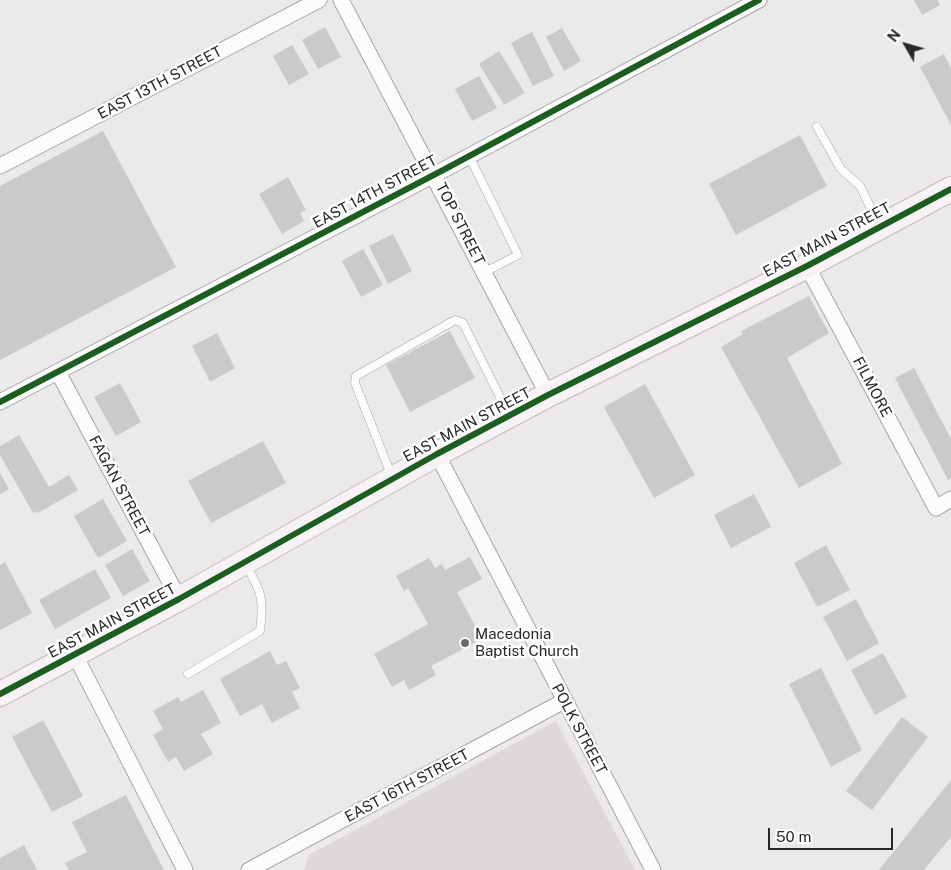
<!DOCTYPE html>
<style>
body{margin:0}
#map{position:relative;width:951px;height:870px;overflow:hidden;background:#ebe9ea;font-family:"Public Sans",sans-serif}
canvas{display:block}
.north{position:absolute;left:881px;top:20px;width:50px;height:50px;-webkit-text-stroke:4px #fff;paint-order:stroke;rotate:308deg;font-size:14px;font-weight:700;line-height:20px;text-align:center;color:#292829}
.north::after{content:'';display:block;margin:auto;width:18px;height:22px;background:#292829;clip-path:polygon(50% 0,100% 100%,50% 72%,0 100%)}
.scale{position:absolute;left:768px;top:828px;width:125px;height:22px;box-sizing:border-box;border:2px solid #292829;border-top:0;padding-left:6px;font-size:15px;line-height:18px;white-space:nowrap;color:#292829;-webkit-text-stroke:4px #fff;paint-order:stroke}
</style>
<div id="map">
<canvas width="951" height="870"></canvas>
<div class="north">N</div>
<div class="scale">50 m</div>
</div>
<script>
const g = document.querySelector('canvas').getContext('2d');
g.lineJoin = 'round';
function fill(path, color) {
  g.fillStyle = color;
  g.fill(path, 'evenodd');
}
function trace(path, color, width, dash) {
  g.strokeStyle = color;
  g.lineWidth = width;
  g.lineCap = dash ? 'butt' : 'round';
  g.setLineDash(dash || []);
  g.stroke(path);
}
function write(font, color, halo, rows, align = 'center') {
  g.font = font + ' "Public Sans",sans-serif';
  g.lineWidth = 5;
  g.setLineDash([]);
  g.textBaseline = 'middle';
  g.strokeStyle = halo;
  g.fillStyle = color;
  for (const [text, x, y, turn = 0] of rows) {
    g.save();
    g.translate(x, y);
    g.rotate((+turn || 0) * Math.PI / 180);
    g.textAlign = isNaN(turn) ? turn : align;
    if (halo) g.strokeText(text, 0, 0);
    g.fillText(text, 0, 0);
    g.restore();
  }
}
fill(new Path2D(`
 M556 721 635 870H304L309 855Z`), '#ded8dd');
fill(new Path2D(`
 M914 0H938L940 5 922 15Z
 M325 27 341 57 318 69 302 40Z
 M562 28 581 61 564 71 546 37Z
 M532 32 554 76 533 86 511 43Z
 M292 45 309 74 289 85 273 56Z
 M499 51 525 93 504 105 479 64Z
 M944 54 951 68V125L920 67Z
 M479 76 497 108 472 121 455 89Z
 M103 131 176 267 0 360V186Z
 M800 135 827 186 736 235 709 184Z
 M288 177 306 210 300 213 304 221 282 234 259 194Z
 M393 234 412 271 388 284 369 246Z
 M363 249 383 285 361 297 342 261Z
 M809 296 829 333 787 358 842 464 799 488 721 347 743 334 741 331Z
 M450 331 475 378 410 412 386 365Z
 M217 333 235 368 210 382 192 346Z
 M914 368 951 439V478L948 480 895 378Z
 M120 383 141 422 116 436 94 397Z
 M645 384 695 475 654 498 604 407Z
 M19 435 49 487 69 475 78 490 38 513 37 511 33 513 0 455V446Z
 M263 441 286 483 211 523 188 481Z
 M0 473 9 489 0 494Z
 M754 494 771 527 731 548 714 515Z
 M103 499 127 541 98 558 74 516Z
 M826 545 850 590 817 607 794 563Z
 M132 549 150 581 123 596 105 565Z
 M470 557 482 579 457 592 482 639 431 666 436 675 409 690 404 680 392 687 374 654 428 624 408 588 404 591 396 576 429 558 435 568 442 564 445 570Z
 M5 562 32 613 0 630V565Z
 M95 569 111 598 55 629 39 600Z
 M856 599 879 643 847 661 823 617Z
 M270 651 277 665 286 661 300 688 292 692 300 708 272 723 262 704 240 716 220 679Z
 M883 653 907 697 875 715 851 670Z
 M821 668 862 750 831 767 789 684Z
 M203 690 221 723 201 734 213 754 184 771 176 757 168 762 153 735 163 729 153 711 178 697 181 702Z
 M902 717 928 737 872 810 846 791Z
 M43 720 83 796 52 812 12 737Z
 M951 780V837L924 870H879Z
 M126 795 164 870H69L65 863 87 852 72 822Z
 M24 845 37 870H0V858Z`), '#cbc9ca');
const lane = new Path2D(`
 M817 127 841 169 860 186 879 225
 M469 156 518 255 485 272
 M392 477 355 383 356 376 455 320 463 323 508 413
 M188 674 260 631C264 599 262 593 246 565`);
const street = new Path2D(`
 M341 0 548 395
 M0 166 319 0
 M807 266 936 508 951 499
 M58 372 179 599
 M0 402 447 168 759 0
 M437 454 653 870
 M75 655 185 870
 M249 870 564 701`);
const primary = new Path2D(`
 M0 694 179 599 437 454 548 395 807 266 951 189`);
trace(lane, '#a7a5a6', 9);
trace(street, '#a7a5a6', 17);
trace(primary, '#c3bac1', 26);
trace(lane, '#fcfcfc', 8);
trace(street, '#fcfcfc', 15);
trace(primary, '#f7f2f5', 24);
trace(new Path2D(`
 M0 402 447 168 759 0
 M0 694 179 599 437 454 548 395 807 266 951 189`), '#1b5e20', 6);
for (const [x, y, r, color] of [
 [465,643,5,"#6d6c6d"]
]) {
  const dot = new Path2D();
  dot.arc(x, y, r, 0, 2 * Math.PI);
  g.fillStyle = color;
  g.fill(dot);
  trace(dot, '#fff', 2);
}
write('15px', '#292829', '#fff', [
 ["EAST 13TH STREET",160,83,-28],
 ["EAST 14TH STREET",375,192,-28],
 ["TOP STREET",460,224,63],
 ["EAST MAIN STREET",827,240,-28],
 ["FILMORE",872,387,62],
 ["EAST MAIN STREET",467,425,-28],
 ["FAGAN STREET",119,486,62],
 ["EAST MAIN STREET",112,621,-28],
 ["POLK STREET",579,729,62],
 ["EAST 16TH STREET",407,786,-28]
]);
write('15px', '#292829', '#fff', [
 ["Macedonia",475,634],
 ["Baptist Church",475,651]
], 'left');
</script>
